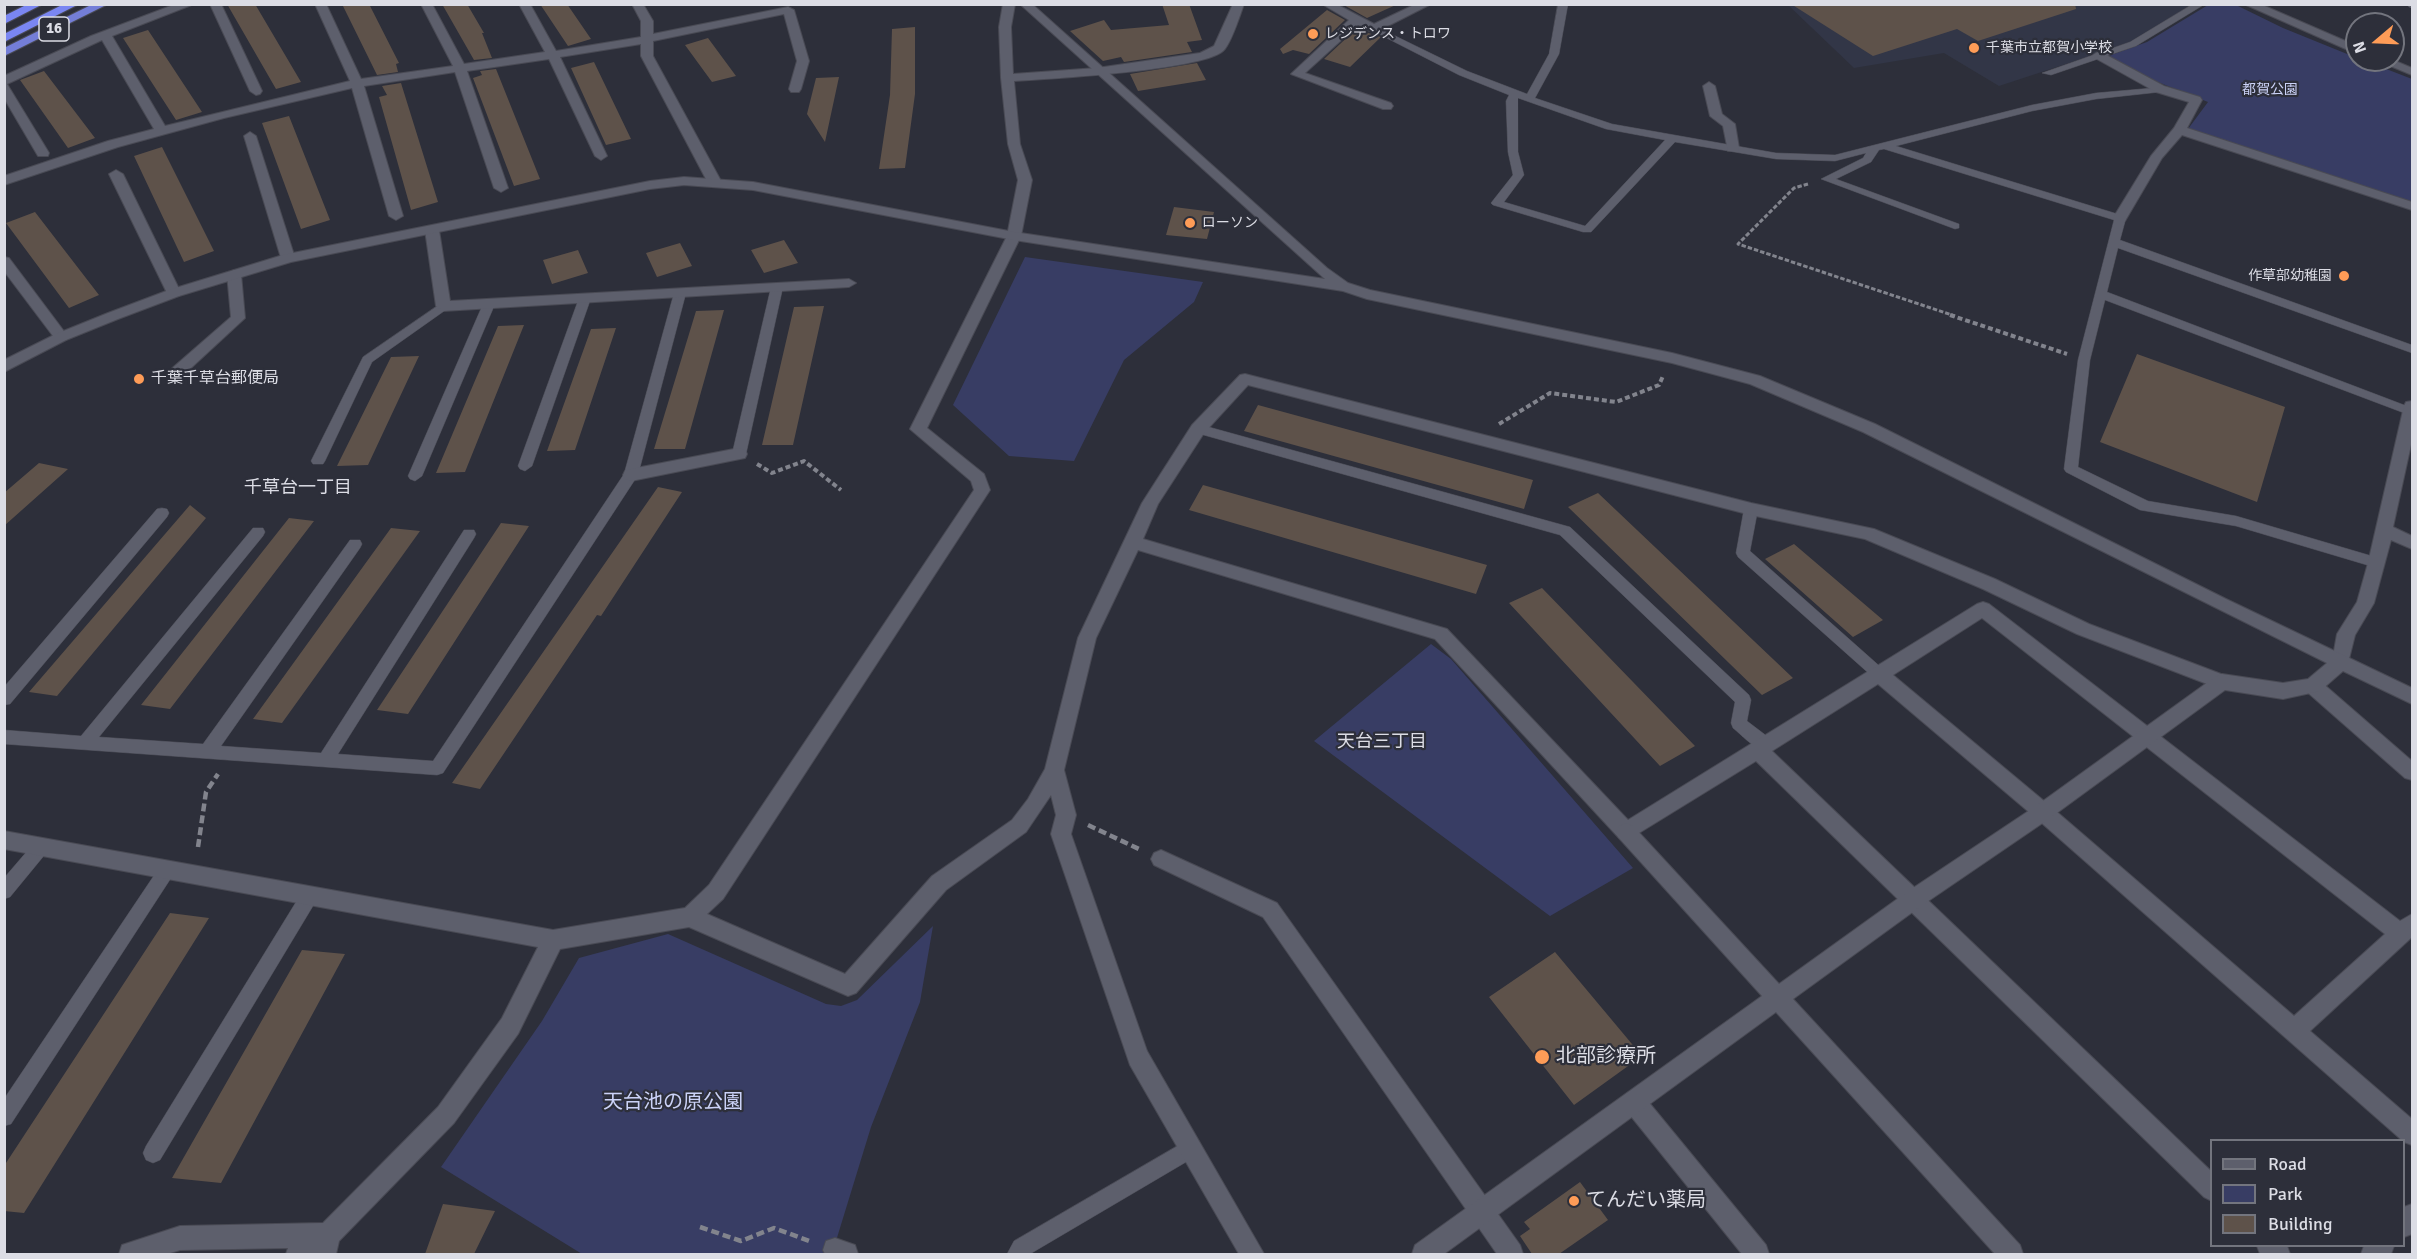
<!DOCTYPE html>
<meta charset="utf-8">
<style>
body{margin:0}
#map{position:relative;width:2417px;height:1259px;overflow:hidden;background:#2d2f3a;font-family:Signika,sans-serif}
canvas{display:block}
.frame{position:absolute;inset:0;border:6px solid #dcdde5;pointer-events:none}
.legend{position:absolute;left:2210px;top:1139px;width:195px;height:108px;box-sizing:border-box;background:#2d2f3a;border:2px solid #73757e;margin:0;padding:8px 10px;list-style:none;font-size:18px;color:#dcdde5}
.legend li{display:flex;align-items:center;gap:12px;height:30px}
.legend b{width:30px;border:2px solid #73757e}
.north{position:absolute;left:2345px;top:12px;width:60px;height:60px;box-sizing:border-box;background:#2d2f3a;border:2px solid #73757e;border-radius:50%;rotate:251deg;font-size:16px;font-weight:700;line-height:24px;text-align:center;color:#dcdde5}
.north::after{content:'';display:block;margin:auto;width:21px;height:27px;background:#fe9c57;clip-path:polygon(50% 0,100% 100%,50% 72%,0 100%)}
</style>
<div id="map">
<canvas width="2417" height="1259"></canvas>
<div class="frame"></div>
<ul class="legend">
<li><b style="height:8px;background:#5d5f6c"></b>Road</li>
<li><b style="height:16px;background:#383d64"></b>Park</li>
<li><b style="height:16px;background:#5e524a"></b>Building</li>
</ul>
<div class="north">N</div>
</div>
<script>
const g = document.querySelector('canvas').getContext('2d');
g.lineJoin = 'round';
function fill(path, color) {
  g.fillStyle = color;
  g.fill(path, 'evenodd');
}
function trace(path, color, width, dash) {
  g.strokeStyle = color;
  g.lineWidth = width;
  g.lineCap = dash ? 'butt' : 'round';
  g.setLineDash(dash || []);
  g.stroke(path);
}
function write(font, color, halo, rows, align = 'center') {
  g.font = font + ' Signika,"Noto Sans JP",sans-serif';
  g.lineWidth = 4.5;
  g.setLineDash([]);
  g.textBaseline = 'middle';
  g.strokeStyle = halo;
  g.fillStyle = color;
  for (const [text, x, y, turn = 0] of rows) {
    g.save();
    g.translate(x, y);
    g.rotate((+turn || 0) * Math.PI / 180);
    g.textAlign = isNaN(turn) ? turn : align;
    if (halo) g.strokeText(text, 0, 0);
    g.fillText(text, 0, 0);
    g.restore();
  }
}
fill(new Path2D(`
 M1788 5H2191L2130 43 1999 86 1944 53 1854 68Z`), '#323647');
fill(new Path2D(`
 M2208 5H2236L2283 28 2357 58V60H2363L2412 79V202L2188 129 2208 102 2100 59 2147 42Z
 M1025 257 1203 282 1194 302 1124 360 1074 461 1009 456 953 405Z
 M1431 644 1451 659 1633 868 1550 916 1314 741Z
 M933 926 920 1002 871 1127 832 1254H582L441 1167 542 1021 579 958 668 934 826 1004 841 1006 857 1000Z`), '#383d64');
fill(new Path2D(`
 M227 4H255L301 82 276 89Z
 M342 4H369L399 63 396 64 398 72 377 75Z
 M442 4H467L484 33H482L492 58 474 60Z
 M540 4H567L591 39 568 46Z
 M1162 4H1189L1202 40 1187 42 1192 52 1124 62 1121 57 1103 61 1070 31 1104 20 1111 30 1169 25Z
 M1342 4H1398L1367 18Z
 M1791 4H2075L2076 9 1978 41 1957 29 1873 56Z
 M1327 10 1345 20 1309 54 1293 50 1283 54 1280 49Z
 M915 27V94L905 168 879 169 890 95 892 29Z
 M1356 29 1381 37 1350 67 1324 59Z
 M148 30 202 112 176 120 123 38Z
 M708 38 736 76 712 82 685 45Z
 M594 62 631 139 606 145 571 68Z
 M1197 63 1206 80 1138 91 1130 74Z
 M496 69 540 179 514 186 473 78 482 75 480 71Z
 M44 71 95 138 68 148 20 80Z
 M839 77 825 142 807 114 816 78Z
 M401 83 438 202 411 210 379 97 387 95 382 86Z
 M289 116 330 220 301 229 262 123Z
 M162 147 214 251 184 262 134 156Z
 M1174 207 1214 212 1207 239 1166 235Z
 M35 212 99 295 69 308 6 223Z
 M784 240 798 263 764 273 751 250Z
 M680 243 692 266 657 277 646 253Z
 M578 250 588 273 552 284 543 260Z
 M824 306 793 445H762L794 307Z
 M724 310 685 449H654L696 311Z
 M524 325 465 472 436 473 498 326Z
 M616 328 575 450 547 451 591 329Z
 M2137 354 2285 407 2257 502 2100 442Z
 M419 356 368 465 337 466 391 357Z
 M1258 405 1533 480 1524 509 1244 431Z
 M39 463 68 469 4 526V493Z
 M1203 485 1487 565 1476 594 1189 510Z
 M658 487 682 492 601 616 597 615 480 789 452 783Z
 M1598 493 1793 678 1762 695 1568 507Z
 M190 505 206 518 57 696 29 692Z
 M289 518 314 521 170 709 141 705Z
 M501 523 529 526 408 714 377 710Z
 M391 528 420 531 282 723 253 719Z
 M1794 544 1883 620 1853 637 1765 559Z
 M1542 588 1695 746 1660 766 1509 603Z
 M170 913 209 918 24 1213 4 1211V1166Z
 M302 950 345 954 221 1183 172 1178Z
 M1555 952 1642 1056 1574 1105 1489 997Z
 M1580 1182 1608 1220 1559 1254H1532L1520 1236 1530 1229 1524 1222Z
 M443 1204 495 1211 474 1254H425Z`), '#5e524a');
const service = new Path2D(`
 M1558 4H1568L1559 54 1535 98 1612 124 1776 153 1835 155 2032 105 2096 93 2164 87 2165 89 2160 92 2096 99 2032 111 1896 146 2124 216 2126 218 2120 240 2412 345V353L2118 248 2107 292 2412 408V416L2105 300 2090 360 2078 467 2148 501 2236 516 2382 559 2384 563 2382 567 2377 568 2236 526 2140 510 2066 472 2064 469 2078 360 2114 220 1884 149 1879 150 1871 162 1836 179 1959 224V228L1955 229 1821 179 1863 158 1866 153 1835 161 1776 159 1675 142 1591 232H1583L1493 205 1491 203 1513 175 1508 152 1506 101 1509 95 1459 75 1369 29 1377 27 1467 71 1527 94 1549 54ZM1518 98 1606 129 1665 140 1585 226 1504 202 1524 175 1518 152Z
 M2193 4H2205L2136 46 2051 75 2042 73 2130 42Z
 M2407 4H2412V8L2409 7Z
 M777 283 783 287 746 454 739 459 732 454 771 287Z
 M680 289 686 293 638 475 443 773 437 775 4 744V730L81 736 253 528H263L265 532 263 536 99 737 203 744 350 540H360L362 544 360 548 221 746 321 753 464 530H474L476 534 474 538 338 754 433 761 624 474 674 293Z
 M585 294 591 298 532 466 525 471 520 469 518 466 579 298Z
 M489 300 495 304 422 476 415 481 410 479 408 476 483 304Z
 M443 302 447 303V309L372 362 325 461 323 464H313L311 461 363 357Z
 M1198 424 1570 527 1749 695 1751 700 1747 721 1772 740 1774 745 1772 750C1758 754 1743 736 1733 728L1731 723 1735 702 1560 535 1193 432 1191 429Z
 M1751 504 1758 509 1750 551 1884 670 1887 674 1884 678 1879 680 1874 678 1738 557 1736 553 1744 509Z
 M162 508 167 509 169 513 167 517 10 704 4 705V687L157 509Z
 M41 839 47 842 49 847 47 852 10 897 4 899V878L35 842Z
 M167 862 173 865 176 870 173 875 11 1124 4 1126V1099L161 865Z
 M310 887 316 889 319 895 316 901 160 1160 153 1163 146 1160 143 1153 146 1146 304 889Z
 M1191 1138 1198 1141 1201 1148 1198 1155 1030 1254H1007L1014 1241Z`);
const pedestrian = new Path2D(`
 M739 448 745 450 747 454 745 458 631 481 625 479 623 475 625 471 631 469Z`);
const minor = new Path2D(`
 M176 4H194L112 36 165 126 350 81 315 4H326L361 79 453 66 421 4H432L464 64 545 52 519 4H530L556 51 641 37V21L632 4H643L653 21V34L788 7 794 10 809 61 801 89 799 92H791L789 89 797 61 784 14 653 41V56L721 181 714 185 707 181 641 56V44L560 57 607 156 601 160 595 156 549 59 467 71 508 188 501 192 494 188 455 72 364 86 403 216 396 220 389 216 352 88 224 118 118 147 4 185V176L108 141 154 129 102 40 7 84 49 153 48 156H38L4 98V76L91 36Z
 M210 4H221L262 91 260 94 256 95 250 91Z
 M1003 4H1015L1011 27 1013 74 1097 68 1200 53 1214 46 1233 4H1244C1240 15 1231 44 1223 51 1202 70 1049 79 1014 81L1020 144 1032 180 1021 236 927 428 984 474 990 490 723 899 707 914 845 974 932 876 1012 820 1028 799 1045 769 1078 638 1142 503 1192 425 1240 375 1245 374 1751 503 1874 529 1995 579 2089 624 2229 677 2231 682 2229 687 2222 690 2215 687 2077 634 1983 589 1865 539 1751 515 1248 385 1204 433 1158 504 1143 539 1447 629 1628 820 1977 604 1983 602 1989 604 2400 921 2412 914V937L2310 1031 2412 1119V1145L2404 1142 2036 818 1878 684 1772 751 2212 1172V1201L2204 1197 1756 761 1626 841 1619 838 1435 639 1138 550 1096 638 1064 770 1076 815 1071 834 1147 1051 1264 1254H1239L1130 1065 1051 834 1056 815 1051 795 1026 832 946 890 856 993 848 996 689 927 560 949 518 1034 454 1123 339 1241 336 1254H286L288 1248 180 1250 167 1254H119L122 1245 180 1226 323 1223 438 1107 502 1018 538 947 4 849V831L553 930 685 908 709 885 974 490 971 481 910 429 1007 236 1018 180 1008 144 1001 78 999 27ZM1982 618 2385 934 2294 1016 2050 806 1893 675Z
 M1322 4H1336L1374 24 1416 4H1431L1378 31H1370L1358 25 1305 73 1391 103 1393 106 1391 109H1383L1291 74 1349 20Z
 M2099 51 2164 86 2200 97 2202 100 2187 128 2412 202V210L2182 135 2162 158 2125 221H2115L2113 218 2151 156 2174 128 2189 102 2156 92 2095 58 2093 55Z
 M1709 82 1715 86 1722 114 1735 124 1739 148 1738 151H1728L1723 126 1710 116 1703 86Z
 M250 132 256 136 295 258 293 261H283L281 258 244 136Z
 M116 170 123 174 181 293 179 296H169L167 293 109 174Z
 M432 226 439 230 450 301 849 279 856 283 849 287 443 311 436 306 425 230Z
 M4 257 9 258 66 334 68 337 66 340H56L4 271Z
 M234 270 241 274 245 318 179 379H169L166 375 169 371 231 317 227 274Z
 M2412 401V440L2393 527 2412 536V549L2391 540 2374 603 2355 635 2347 667 2341 669 2335 667 2332 662 2337 634 2357 602 2368 563 2404 406 2406 402Z
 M2313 678 2320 681 2412 761V780L2405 778 2306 691 2304 686 2306 681Z
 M1161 850 1277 903 1520 1245 1523 1254H1497L1263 917 1154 865 1151 859 1154 853Z
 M1634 1090 1642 1094 1766 1245 1769 1254H1742L1626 1110 1622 1102 1626 1094Z
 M2412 1204V1234L2404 1237V1207Z
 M835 1238 855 1245 858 1254H825L823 1250 826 1241Z
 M2257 1246H2287L2290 1254H2260Z
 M2364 1246H2394L2391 1254H2361Z`);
const tertiary = new Path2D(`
 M1020 4H1032L1327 268 1348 283 1370 290 1672 353 1760 376 1875 424 2226 599 2412 688V704L2343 671 2320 691 2283 699 2225 690 2050 818 1921 906 1793 999 2020 1245 2023 1254H1995L1776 1012 1444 1254H1412L1415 1245 1762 996 1619 838 1616 832 1619 826 1626 823 1633 826 1779 984 1907 892 2036 806 2215 677 2222 674 2283 683 2308 679 2327 663 1863 432 1750 384 1672 363 1367 299 1343 291 1014 240 753 190 684 185 650 189 291 262 179 296 118 319 66 340 4 372V360L56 334 108 313 169 290 283 255 650 181 684 177 753 182 1014 232 1325 279Z
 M2244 4H2260L2357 46V54Z
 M2376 60H2393L2412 68V75Z`);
const trunk = new Path2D(`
 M93 4H108L4 56V48Z`);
const motorway = new Path2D(`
 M28 4H43L4 24V16Z
 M64 4H79L4 42V34Z`);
trace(service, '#494a54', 1);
trace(pedestrian, '#494a54', 2);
trace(minor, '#494a54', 2);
trace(tertiary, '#494a54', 2);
trace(trunk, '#494a54', 2);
trace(motorway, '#494a54', 2);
trace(new Path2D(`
 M1808 184 1794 188 1738 244 1955 316`), '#82848d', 3, [4.5, 2]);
trace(new Path2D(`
 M1950 315 2067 354
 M1499 424 1550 393 1616 402 1659 385 1663 376
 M757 464 772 473 804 461 841 490`), '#82848d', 4, [5, 3]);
trace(new Path2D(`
 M1088 825 1141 850
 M198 847 206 792 218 774
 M700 1227 741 1241 774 1228 812 1242`), '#82848d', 4.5, [8, 4]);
fill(service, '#5d5f6c');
fill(pedestrian, '#5d5f6c');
fill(minor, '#5d5f6c');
fill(tertiary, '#5d5f6c');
fill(trunk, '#747ed7');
fill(motorway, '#7a86f2');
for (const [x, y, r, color] of [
 [1313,34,6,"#fe9c57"],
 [1974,48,6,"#fe9c57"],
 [1190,223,6,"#fe9c57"],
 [2344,276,6,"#fe9c57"],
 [139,379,6,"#fe9c57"],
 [1542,1057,8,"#fe9c57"],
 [1574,1201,6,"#fe9c57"]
]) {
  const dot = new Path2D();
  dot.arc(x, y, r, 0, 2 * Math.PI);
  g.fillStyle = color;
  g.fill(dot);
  trace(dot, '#2d2f3a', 2);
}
write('14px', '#dcdde5', '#2d2f3a', [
 ["レジデンス・トロワ",1325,34],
 ["千葉市立都賀小学校",1986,48],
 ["ローソン",1202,223],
 ["作草部幼稚園",2332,276,"right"]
], 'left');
write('14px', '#cbd2f7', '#2d2f3a', [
 ["都賀公園",2270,90]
]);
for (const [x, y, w] of [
 [54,29,30]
]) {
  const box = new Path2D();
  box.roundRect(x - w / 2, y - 12, w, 24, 4.5);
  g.fillStyle = '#2d2f3a';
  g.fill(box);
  trace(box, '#dcdde5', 1.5);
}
write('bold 15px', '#dcdde5', null, [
 ["16",54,29]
]);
write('16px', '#dcdde5', '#2d2f3a', [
 ["千葉千草台郵便局",151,379]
], 'left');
write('18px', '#dcdde5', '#2d2f3a', [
 ["千草台一丁目",298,488],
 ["天台三丁目",1382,742]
]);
write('20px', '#dcdde5', '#2d2f3a', [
 ["北部診療所",1556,1057],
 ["てんだい薬局",1586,1201]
], 'left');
write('20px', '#cbd2f7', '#2d2f3a', [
 ["天台池の原公園",673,1103]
]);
</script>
